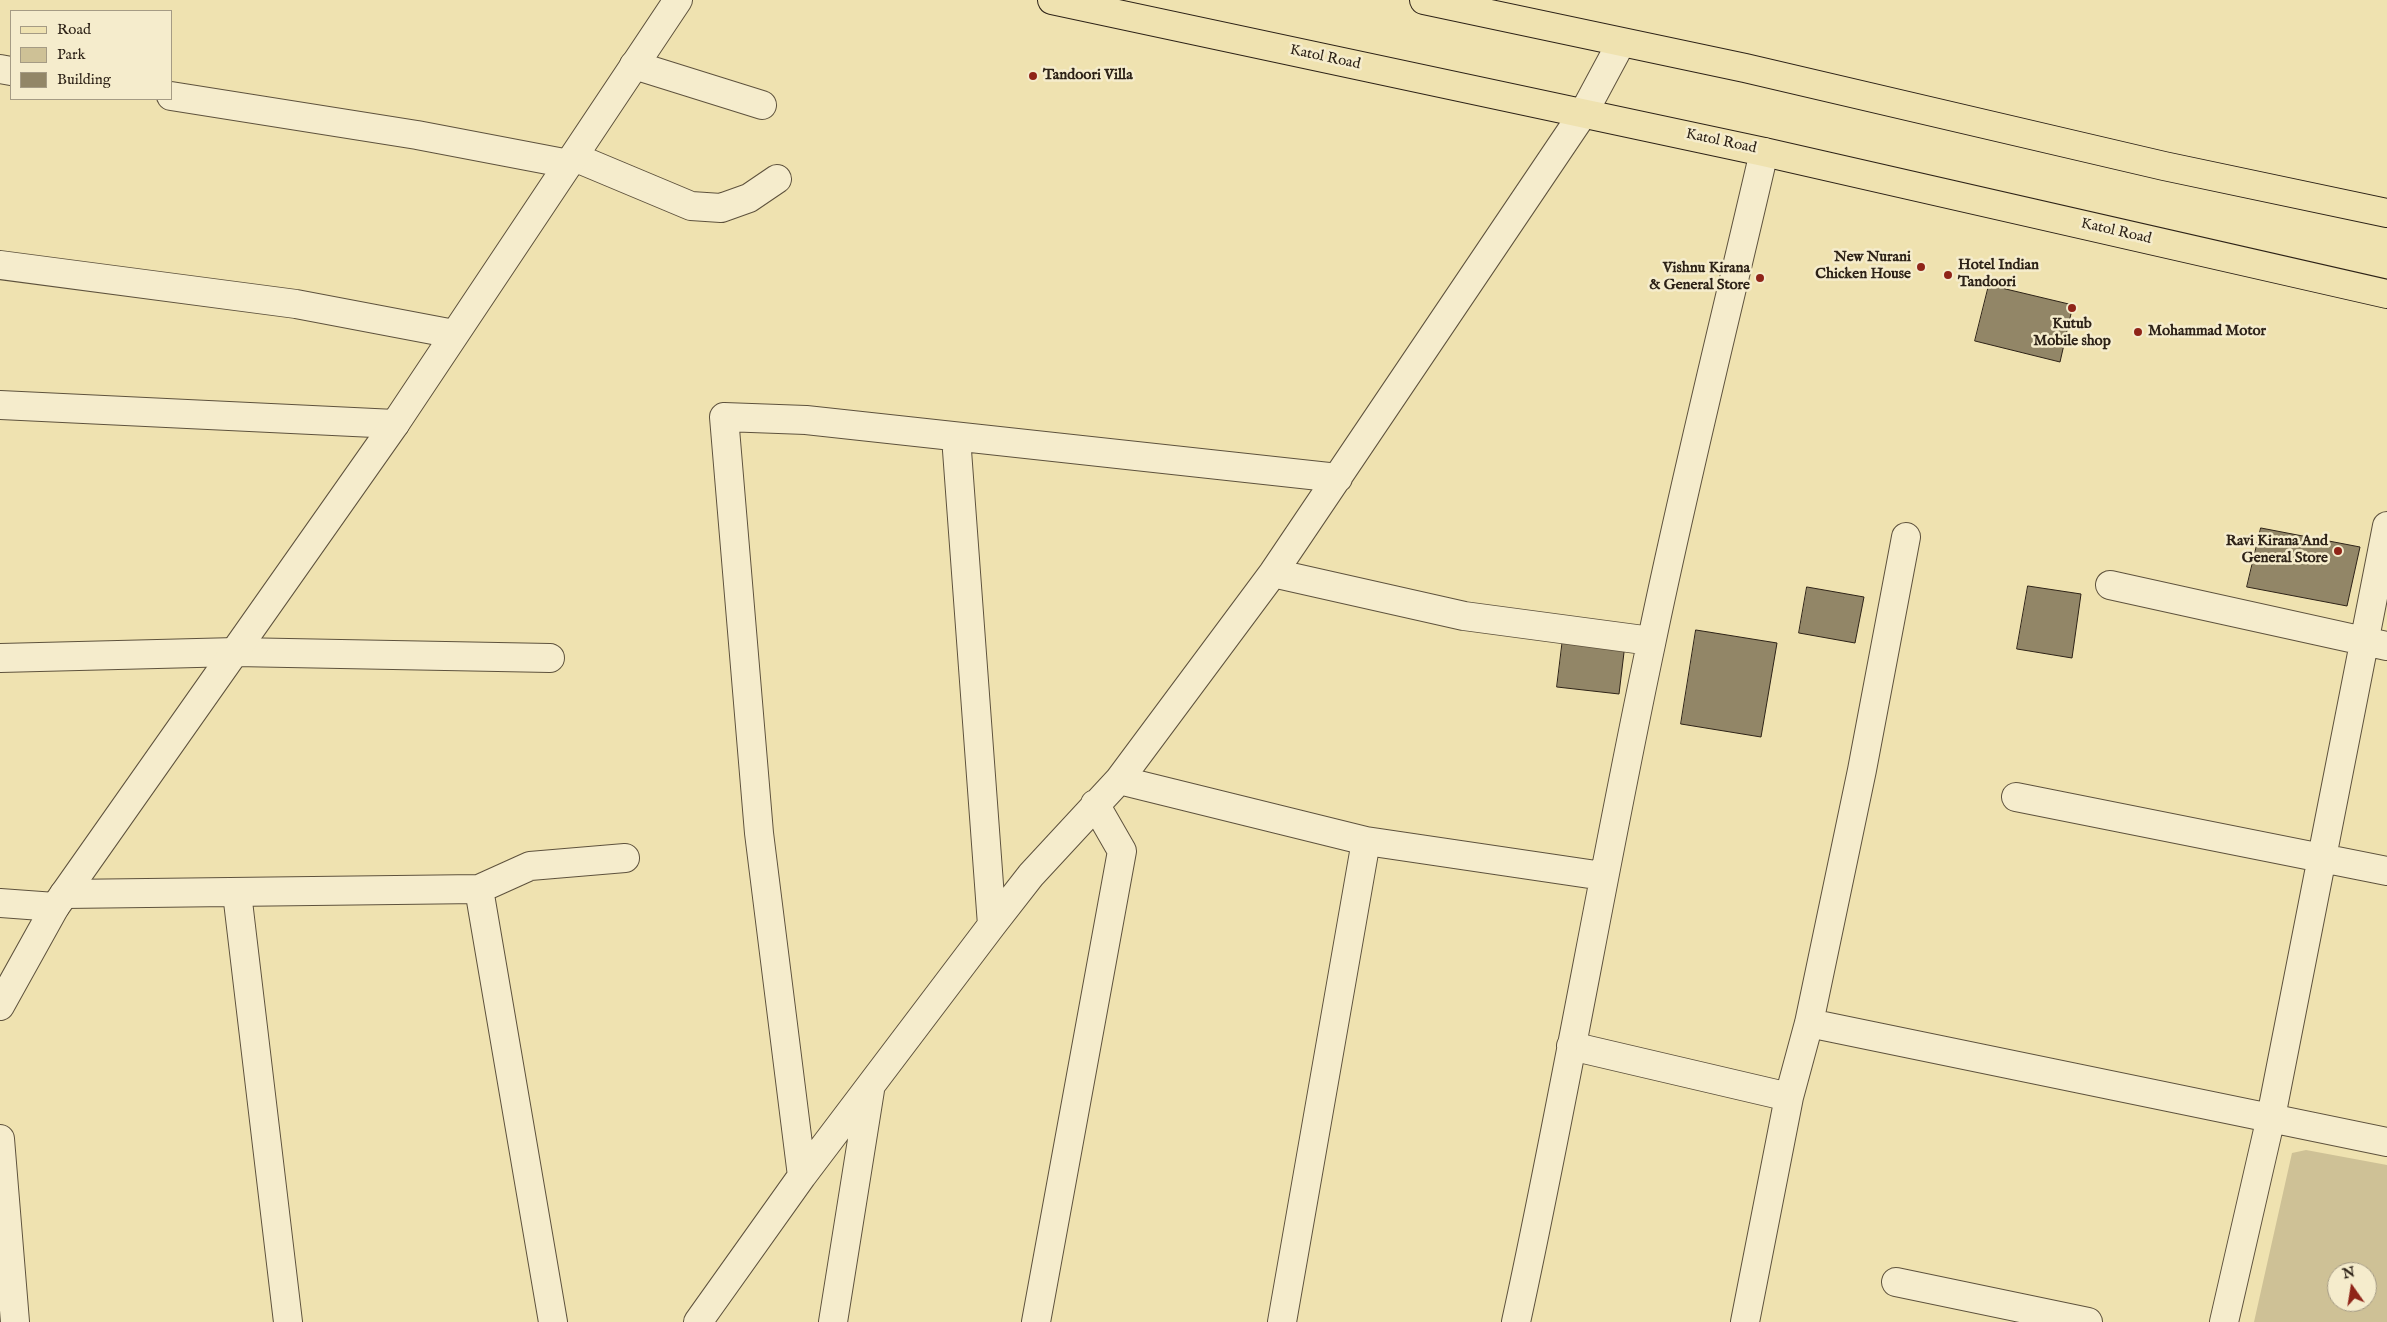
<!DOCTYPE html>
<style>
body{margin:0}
#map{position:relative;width:2387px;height:1322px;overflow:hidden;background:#efe2b0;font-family:"IM FELL English",serif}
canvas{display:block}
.legend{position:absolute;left:10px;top:10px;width:162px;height:90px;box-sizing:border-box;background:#f5eccc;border:1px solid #a59b84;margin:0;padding:6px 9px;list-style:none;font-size:15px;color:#2d2217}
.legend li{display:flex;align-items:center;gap:10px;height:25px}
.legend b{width:25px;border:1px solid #a59b84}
.north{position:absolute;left:2327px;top:1262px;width:50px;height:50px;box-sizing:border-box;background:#f5eccc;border:1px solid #a59b84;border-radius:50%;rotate:347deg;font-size:14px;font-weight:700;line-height:20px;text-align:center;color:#2d2217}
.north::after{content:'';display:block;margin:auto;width:18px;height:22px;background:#8f2418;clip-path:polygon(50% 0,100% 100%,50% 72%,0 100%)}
</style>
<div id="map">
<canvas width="2387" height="1322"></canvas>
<ul class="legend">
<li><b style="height:6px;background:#efe2b0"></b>Road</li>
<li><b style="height:14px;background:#cec196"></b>Park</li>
<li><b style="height:14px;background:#928667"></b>Building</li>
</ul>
<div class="north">N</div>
</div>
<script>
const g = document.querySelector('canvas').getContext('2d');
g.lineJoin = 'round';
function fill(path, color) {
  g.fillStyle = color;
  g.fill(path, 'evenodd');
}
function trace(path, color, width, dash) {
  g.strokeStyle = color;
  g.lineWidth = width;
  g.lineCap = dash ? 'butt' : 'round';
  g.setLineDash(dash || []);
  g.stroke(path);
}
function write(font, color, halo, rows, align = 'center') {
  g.font = font + ' "IM FELL English",serif';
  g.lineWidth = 5;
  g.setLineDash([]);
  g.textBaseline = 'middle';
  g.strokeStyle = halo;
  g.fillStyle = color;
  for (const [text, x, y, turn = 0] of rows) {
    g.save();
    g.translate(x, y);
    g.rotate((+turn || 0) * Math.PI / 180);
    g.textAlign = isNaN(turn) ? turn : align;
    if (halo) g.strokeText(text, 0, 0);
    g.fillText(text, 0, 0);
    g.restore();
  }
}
fill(new Path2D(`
 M2306 1150 2387 1165V1322H2254L2292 1153ZM2337 1272H2367V1302H2337Z`), '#cec196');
const building = new Path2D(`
 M1989 285 2073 305 2060 362 1975 341Z
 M2261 528 2360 547 2347 606 2247 587Z
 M2028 586 2081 594 2072 658 2017 649Z
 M1807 587 1864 597 1855 643 1799 633Z
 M1696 630 1777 643 1761 737 1681 724Z
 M1563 638 1625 644 1619 694 1557 687Z`);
fill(building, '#928667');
trace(building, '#2d2217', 1);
const minor = new Path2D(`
 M634 65 762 105
 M0 69 11 71
 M171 96 417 135 569 164
 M574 157 691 206 721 208 749 198 777 179
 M0 265 296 304 454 334
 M0 405 395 424
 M956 437 992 925
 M1273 573 1464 616 1651 641
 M2110 585 2387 646
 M0 658 236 652 550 658
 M1119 780 1366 841 1603 876
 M2016 797 2387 871
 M479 889 553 1322
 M237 893 288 1322
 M64 894 479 889 530 866 625 858
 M0 903 55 907
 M1809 1023 2387 1142
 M1571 1046 1789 1097
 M0 1139 15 1322
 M802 1176 759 833 724 417 806 420 1338 478
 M1896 1282 2088 1322
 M698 1322 802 1176 992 925 1031 875 1119 780 1273 573 1584 112 1621 43
 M833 1322 870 1090
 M1036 1322 1122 851 1095 804
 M1282 1322 1366 841
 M1516 1322C1565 1097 1603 870 1651 644 1685 479 1726 316 1764 152
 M1745 1322 1789 1097 1809 1023 1862 770 1906 537
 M2224 1322 2271 1117 2387 526`);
const tertiary = new Path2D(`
 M0 1006 55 907 395 424 678 0`);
const primary = new Path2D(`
 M1052 0 1764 152 2387 294
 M1424 0 1745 68 2164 166 2387 213`);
trace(minor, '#5e523d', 30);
trace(tertiary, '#5e523d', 30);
trace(primary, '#2d2217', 30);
trace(minor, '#f5eccc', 28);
trace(tertiary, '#f5eccc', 28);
trace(primary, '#efe2b0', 28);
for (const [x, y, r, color] of [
 [1033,76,5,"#8f2418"],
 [1921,267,5,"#8f2418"],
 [1948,275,5,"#8f2418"],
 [1760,278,5,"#8f2418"],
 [2072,308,5,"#8f2418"],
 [2138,332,5,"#8f2418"],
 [2338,551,5,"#8f2418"]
]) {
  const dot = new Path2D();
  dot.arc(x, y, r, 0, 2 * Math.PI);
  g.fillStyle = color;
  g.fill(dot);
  trace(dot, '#f5eccc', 2);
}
write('15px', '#2d2217', '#f5eccc', [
 ["Katol Road",1325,58,12],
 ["Katol Road",1721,142,12],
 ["Katol Road",2116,232,13]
]);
write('bold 15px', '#2d2217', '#f5eccc', [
 ["Tandoori Villa",1043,76],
 ["New Nurani",1911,258,"right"],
 ["Chicken House",1911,275,"right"],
 ["Hotel Indian",1958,266],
 ["Tandoori",1958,283],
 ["Vishnu Kirana",1750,269,"right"],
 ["& General Store",1750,286,"right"],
 ["Kutub",2072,325,"center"],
 ["Mobile shop",2072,342,"center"],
 ["Mohammad Motor",2148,332],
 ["Ravi Kirana And",2328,542,"right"],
 ["General Store",2328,559,"right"]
], 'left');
</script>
